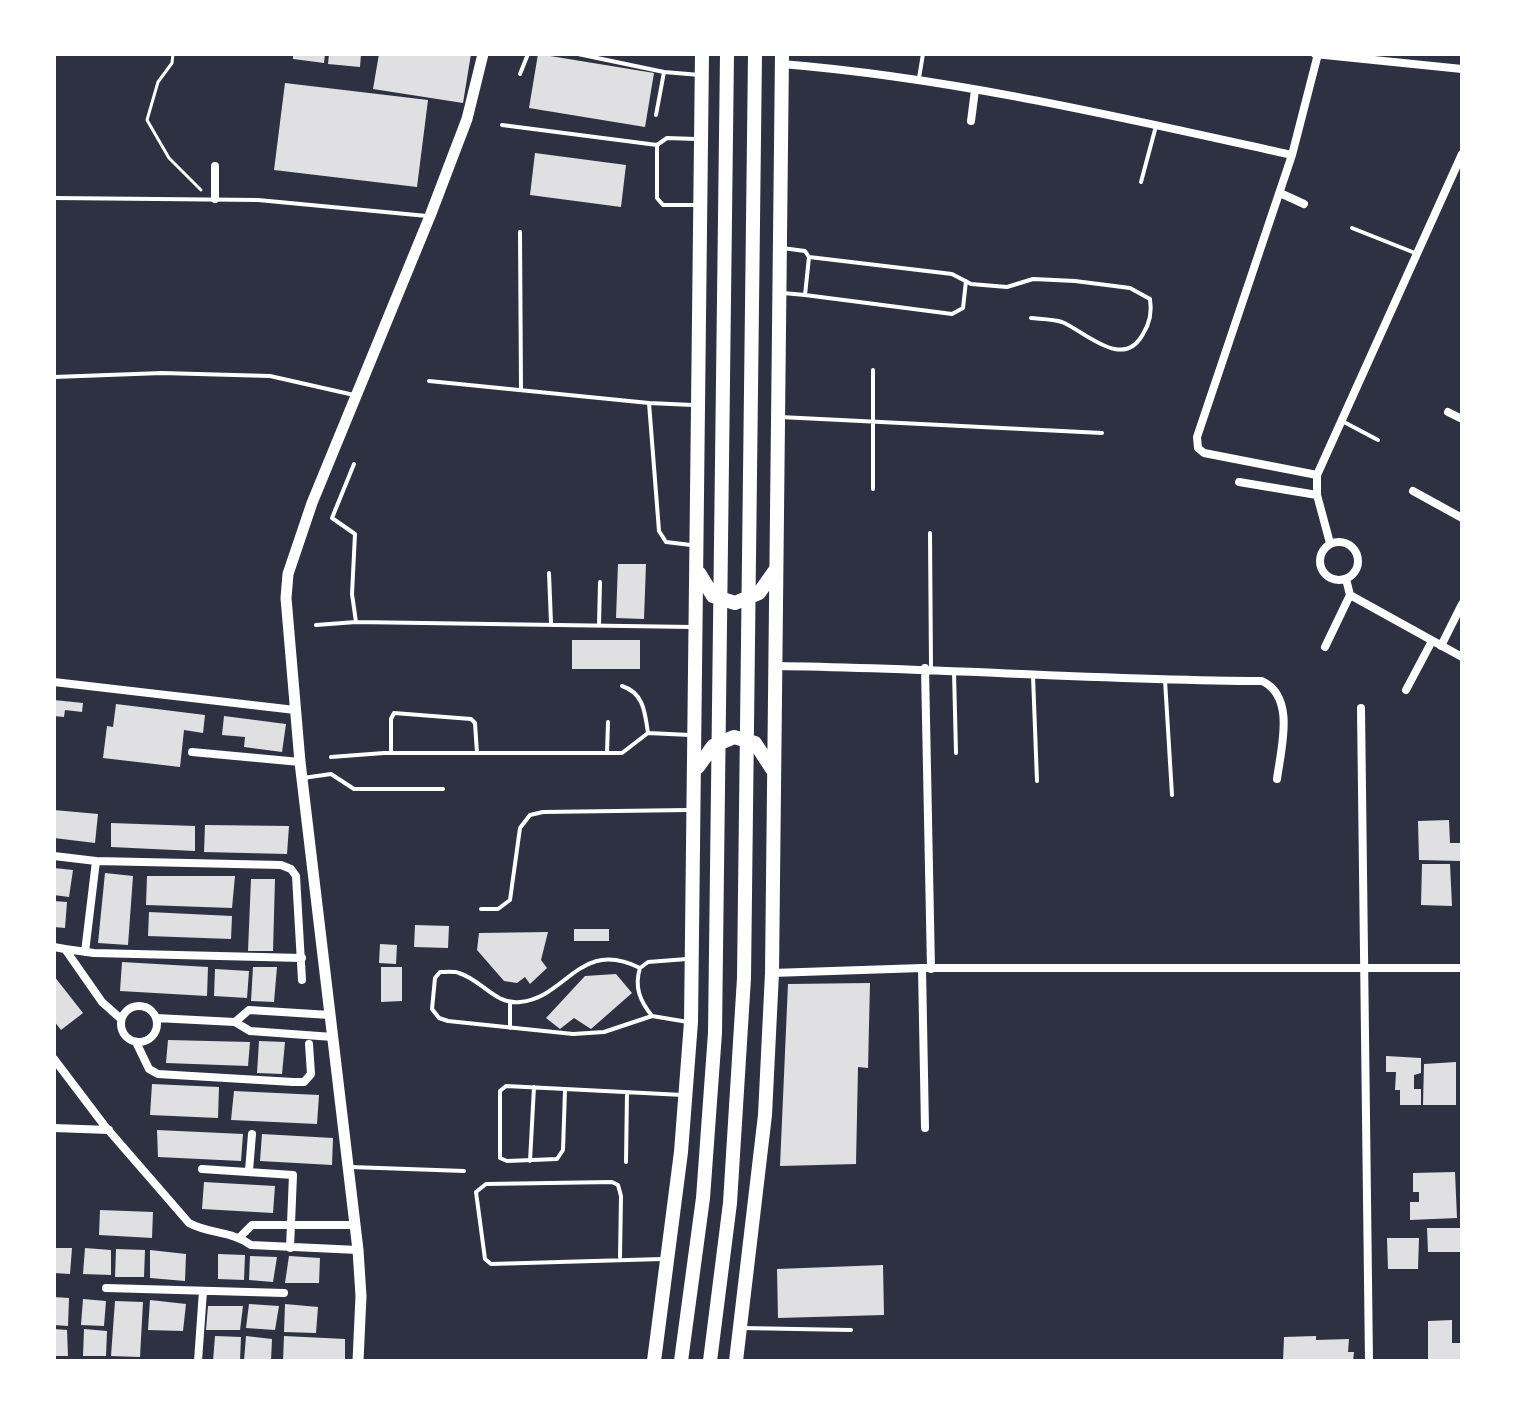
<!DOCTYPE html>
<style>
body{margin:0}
#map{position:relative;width:1516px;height:1415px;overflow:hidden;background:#2d3142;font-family:"Archivo Narrow",sans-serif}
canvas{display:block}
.frame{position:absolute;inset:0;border:56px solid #fff;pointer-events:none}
</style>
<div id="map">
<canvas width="1516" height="1415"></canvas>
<div class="frame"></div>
</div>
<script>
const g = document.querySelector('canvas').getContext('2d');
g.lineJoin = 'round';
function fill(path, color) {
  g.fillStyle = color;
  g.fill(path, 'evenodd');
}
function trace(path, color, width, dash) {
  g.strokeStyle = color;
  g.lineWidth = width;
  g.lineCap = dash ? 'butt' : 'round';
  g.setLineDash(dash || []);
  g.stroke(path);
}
fill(new Path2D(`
 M293 54H325L324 63 293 59Z
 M329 54H361L360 67 328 64Z
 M379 54H471L463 103 373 89Z
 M538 54 654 73 645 127 529 108Z
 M285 83 428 100 417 187 274 170Z
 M535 153 626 165 621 207 530 195Z
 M618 564H646L644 619 616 618Z
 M572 640H640V669H572Z
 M54 700 83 703 82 712 65 710 64 717 54 716Z
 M116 704 205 715 203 733 184 730 180 767 103 758 107 726 113 727Z
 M224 716 286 724 282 752 244 747 245 737 222 735Z
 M54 810 98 814 95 843 54 838Z
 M1449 820 1450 843H1461V861L1419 860 1418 821Z
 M111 823 195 826V851L111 847Z
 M205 825 289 826 287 854 204 852Z
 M1422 864H1450L1452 906 1421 905Z
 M54 868 73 870 69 897 54 895Z
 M105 873 133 876 128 945 98 943Z
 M147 876H235L232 908 146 905Z
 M251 879H275L273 951H248Z
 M54 901 67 902 65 928 54 927Z
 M149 912 232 916 231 939 148 936Z
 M415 925 449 926 448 948 414 947Z
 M574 929H609V941H574Z
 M548 932 541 960 547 968 530 984 525 977 517 983 504 981 477 950 479 933Z
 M380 944 397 945 396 964 379 963Z
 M122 962 208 967 207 996 120 991Z
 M253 967H277L274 1002 251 1001Z
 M381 967H402V1001L381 1002Z
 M215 969 249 971 247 998 214 996Z
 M616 974 632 993 591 1029 574 1018 560 1029 546 1018 585 976Z
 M54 976 83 1013 61 1030 54 1021Z
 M870 983 868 1068 858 1067 856 1164 780 1166 788 984Z
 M168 1040 250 1042 248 1066 166 1063Z
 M259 1041 285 1042 282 1074 257 1073Z
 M1386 1056 1421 1058V1073L1414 1075V1089H1421V1105H1400V1090H1395L1396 1072H1386Z
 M1456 1062V1105H1423L1424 1064Z
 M152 1084 219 1087 218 1118 150 1115Z
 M234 1091 319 1095 317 1124 231 1120Z
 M157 1130 243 1134 241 1161 158 1157Z
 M262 1134 333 1138 332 1165 260 1161Z
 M1455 1172 1457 1218 1410 1220V1202H1419V1192H1413V1173Z
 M204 1182 275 1186 273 1213 202 1209Z
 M100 1210 153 1212 152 1238 99 1235Z
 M1427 1228H1462V1252H1428Z
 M1387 1238H1419L1418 1269H1388Z
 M54 1248H72L70 1274 54 1273Z
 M85 1248 111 1250V1275L83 1274Z
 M116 1249 145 1250 144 1277H115Z
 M150 1250 186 1254 185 1281 150 1278Z
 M218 1254 245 1255 244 1280 218 1279Z
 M250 1256 277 1257 273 1282 249 1280Z
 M289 1256 320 1258 319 1283H285Z
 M883 1265 884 1315 778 1318 777 1269Z
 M54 1297 69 1298 68 1326 54 1325Z
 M83 1299 106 1301 104 1326 81 1325Z
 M150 1300 186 1304 183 1331 148 1330Z
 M115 1301 143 1302 140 1357 111 1356Z
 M249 1304 279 1306 275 1330 246 1328Z
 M285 1304 318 1307 316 1333 284 1332Z
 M208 1306H243L240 1330H206Z
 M1452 1320V1343H1462V1360L1428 1361V1321Z
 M54 1329 67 1330 68 1356H54Z
 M84 1329 107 1331 106 1356H83Z
 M215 1336 241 1337 240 1361H213Z
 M246 1336 272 1339 271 1361H244Z
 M284 1336 345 1339V1361H283Z
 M1316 1336V1340L1349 1339 1348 1352H1354L1353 1361H1283L1284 1337Z`), '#e0e0e3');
trace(new Path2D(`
 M173 54 172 63 158 82 147 120 169 158 201 190`), '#fff', 3);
trace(new Path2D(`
 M578 54 664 72
 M520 74 528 54
 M919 78 923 54
 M656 115 664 72 700 75
 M502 125 657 145
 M696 139 667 138 657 145V198L663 205H699
 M1141 182 1156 126
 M54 198 258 200 427 216
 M1352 228 1415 253
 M520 232 521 390
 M782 248 805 251 809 257 805 295 783 293
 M809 257 952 274 971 284 1007 287 1033 279 1075 281 1130 288 1150 299C1152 311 1150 323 1143 334 1123 371 1086 332 1062 322 1053 319 1041 319 1031 318
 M805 295 952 314 963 308 966 281
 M873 370V489
 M54 377 162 373 270 376 354 395
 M429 381 649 403
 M780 417 1102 433
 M1342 421 1378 440
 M354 464 332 518 355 534 352 594 356 622 692 627
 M930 533 931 668
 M691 545 666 542 659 531 649 403 693 405
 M549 573 551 623
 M316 625 356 622
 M599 625 600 582
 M954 672 956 753
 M1033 676 1037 781
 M1165 680 1172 795
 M622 686C644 693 645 713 648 733
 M391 753V719L394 713 471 719 475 723 477 753
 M607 753 608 722
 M331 757 384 753H622L648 733 690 735
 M303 778 331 774 354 789H443
 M481 909H498L510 900 520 828 530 815 543 812 689 810
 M687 959 648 962 640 968C634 987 640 1001 652 1016L688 1022
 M640 968C579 938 568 997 520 1002 495 1005 482 980 459 973 454 971 446 972 440 972L435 978 432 1009 439 1018 448 1021 573 1034 604 1032 652 1016
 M510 1028V1002
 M565 1090 563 1150 557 1159 507 1161 500 1158V1091L506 1086 683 1095
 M530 1161 534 1087
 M626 1162 627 1093
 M351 1167 464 1171
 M620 1257 621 1196 618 1185 612 1182 486 1184 476 1192 485 1259 491 1264 662 1259
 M742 1328 851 1330`), '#fff', 4);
trace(new Path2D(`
 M1315 54 1462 69
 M1318 54 1292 155 1197 437 1198 448 1204 453 1317 475 1462 154
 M782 64C954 78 1124 118 1292 155
 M971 121 975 90
 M215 166V199
 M1280 193 1304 204
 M1448 412 1462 419
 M1317 475V495L1330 543
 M1239 482 1317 495
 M1413 491 1462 518
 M1320 561a19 19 0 1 1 38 0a19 19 0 1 1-38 0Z
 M1346 579 1350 595 1462 657
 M1441 646 1462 604
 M1325 647 1350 595
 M776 666C938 668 1100 680 1262 681 1296 697 1281 748 1277 779
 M925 668 931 969
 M54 682 295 710
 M1406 690 1432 641
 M1361 708 1369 1361
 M192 752 300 762
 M54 856 96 861 281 865 291 869 296 876 302 980
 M54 947 65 949 102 1002 121 1019
 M65 949 94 953 302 958
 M85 952 96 861
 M922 968 925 1128
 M772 973 922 968H1462
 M121 1024a18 18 0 1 1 36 0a18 18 0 1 1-36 0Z
 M156 1018 235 1022 250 1031 333 1037
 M235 1022 249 1010 330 1015
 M136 1042 149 1069 158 1074 293 1082H304L311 1074 309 1044
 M54 1059 104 1125 189 1223C209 1234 232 1231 251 1245L358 1250
 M54 1128 109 1130
 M202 1169 293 1175 290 1248
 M249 1171 252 1134
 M240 1237 252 1225H355
 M106 1288 284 1293
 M198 1361 203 1291`), '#fff', 8);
trace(new Path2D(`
 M358 1361 361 1296 358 1250 300 762 286 598 288 574 312 503 430 216 467 119 483 54`), '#fff', 11);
trace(new Path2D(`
 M699 573 713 596 735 603 759 593 776 569
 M698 767 713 746 734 737 755 743 772 769
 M654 1361 681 1152 691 1022 702 54
 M681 1361 703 1198 715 1033 727 54
 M710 1361 730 1203 744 978 755 54
 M736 1361 765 1115 772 973 782 54`), '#fff', 14);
</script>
